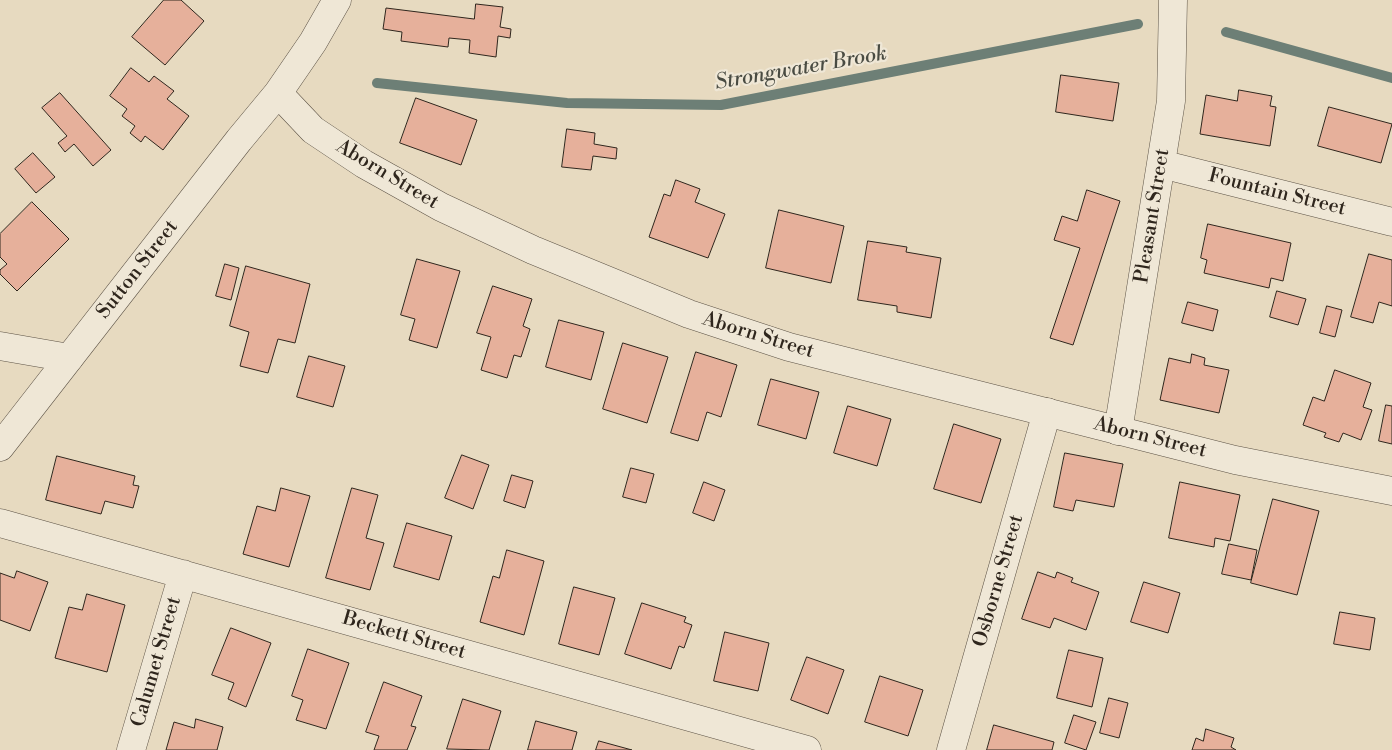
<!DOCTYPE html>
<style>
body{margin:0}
canvas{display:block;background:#e7dac0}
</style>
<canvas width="1392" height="750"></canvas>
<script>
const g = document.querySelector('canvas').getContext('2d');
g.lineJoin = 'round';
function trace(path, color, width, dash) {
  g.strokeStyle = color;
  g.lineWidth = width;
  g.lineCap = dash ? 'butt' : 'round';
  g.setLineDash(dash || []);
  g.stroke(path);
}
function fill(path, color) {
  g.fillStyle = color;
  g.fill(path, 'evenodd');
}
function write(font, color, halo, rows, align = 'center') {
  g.font = font + ' "Libre Bodoni",serif';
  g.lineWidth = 4.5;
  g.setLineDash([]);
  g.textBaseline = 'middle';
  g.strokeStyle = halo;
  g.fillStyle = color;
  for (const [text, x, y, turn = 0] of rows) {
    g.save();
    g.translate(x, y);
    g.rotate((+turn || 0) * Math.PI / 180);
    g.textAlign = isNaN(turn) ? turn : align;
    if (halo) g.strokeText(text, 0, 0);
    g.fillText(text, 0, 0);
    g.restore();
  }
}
trace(new Path2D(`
 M1226 32 1392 78
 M377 83 567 103 721 105 1138 24`), '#6d7f76', 10);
const building = new Path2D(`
 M164 0H181L204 21 165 65 132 37Z
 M476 4 503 7 500 27 511 29 510 38 498 36 496 57 469 53 470 40 449 38 448 47 401 41 402 32 383 29 386 8 474 19Z
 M131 68 149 82 154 76 174 91 167 99 189 116 163 150 145 136 141 142 130 133 135 126 122 116 127 109 110 96Z
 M1061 75 1119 83 1113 121 1056 112Z
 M1239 90 1272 96 1270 106 1276 107 1270 146 1200 134 1206 95 1237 101Z
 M60 93 111 150 93 166 74 144 65 152 58 143 67 136 42 108Z
 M416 98 477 120 461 165 400 143Z
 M1329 107 1392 124 1381 163 1318 146Z
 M567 129 595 133 594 144 617 148 616 159 593 156 591 170 562 167Z
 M33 153 55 177 36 193 15 169Z
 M676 180 700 189 695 202 725 214 708 258 649 237 664 194 670 196Z
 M1087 190 1120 201 1073 345 1050 338 1080 248 1054 240 1062 216 1077 221Z
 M32 202 69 239 17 291 0 274V270L7 264 0 257V234Z
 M779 210 844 226 831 283 766 268Z
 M1208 224 1291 243 1283 281 1271 278 1269 288 1204 273 1207 260 1201 258Z
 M868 241 907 247 906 252 941 258 931 318 897 312V306L858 300Z
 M1369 254 1392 260V306L1379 302 1373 323 1351 317Z
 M417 259 460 271 437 348 409 340 415 319 401 315Z
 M225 264 239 268 231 300 216 296Z
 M246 266 310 284 295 343 278 339 268 373 240 366 249 332 230 326Z
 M493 286 532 299 523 326 530 329 521 357 514 355 507 378 481 370 491 337 477 333Z
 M1277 291 1306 299 1298 325 1270 317Z
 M1188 302 1218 310 1213 331 1182 323Z
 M1327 306 1342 310 1335 337 1320 333Z
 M559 320 604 332 591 380 546 367Z
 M623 343 668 357 647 423 603 409Z
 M696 352 737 365 721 417 707 412 698 441 671 433Z
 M1192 354 1205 358 1204 365 1229 370 1219 413 1160 400 1169 358 1190 363Z
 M309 356 345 366 333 407 297 397Z
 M1335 370 1371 383 1363 407 1372 410 1361 440 1343 433 1339 442 1324 437 1326 433 1303 425 1313 397 1324 401Z
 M771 379 819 392 806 439 758 425Z
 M1386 405 1392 406V444L1379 441Z
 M848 406 891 419 877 466 834 453Z
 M954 424 1001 439 981 503 934 489Z
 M1065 453 1123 464 1114 507 1076 500 1073 511 1054 507Z
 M462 455 489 465 473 509 445 498Z
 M57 456 135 476 133 485 139 486 133 508 105 501 101 514 46 500Z
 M631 468 654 474 646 503 623 497Z
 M512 475 533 481 525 508 504 501Z
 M704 482 725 490 714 521 693 513Z
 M1180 482 1240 495 1230 541 1215 538 1214 547 1169 538Z
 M281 488 310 496 289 567 243 554 257 506 275 511Z
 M352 488 378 495 366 538 384 543 370 590 326 578Z
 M1273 499 1319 511 1297 595 1251 583Z
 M407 523 452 536 439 580 394 567Z
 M1229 544 1257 550 1251 580 1222 574Z
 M507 550 544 561 524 635 480 622 493 576 499 578Z
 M17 571 48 582 30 631 0 620V573L14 578Z
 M1038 572 1055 578 1057 572 1073 578 1071 582 1099 592 1086 630 1054 618 1050 628 1022 619Z
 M1144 582 1180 593 1168 633 1131 622Z
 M574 587 615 598 599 655 559 644Z
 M87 594 125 605 107 672 55 658 69 607 82 610Z
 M642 603 686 617 684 622 692 625 684 648 679 646 671 669 625 654Z
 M1340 612 1375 618 1370 650 1334 644Z
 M231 628 271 643 246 707 228 699 234 683 212 675Z
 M725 632 769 643 758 691 714 681Z
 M308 649 349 663 326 729 296 720 303 700 292 696Z
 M1069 650 1103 658 1092 707 1057 698Z
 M807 657 844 670 828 714 791 700Z
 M880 676 923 690 908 736 865 722Z
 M384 682 422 696 411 726 416 727 407 750H374L379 736 366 732Z
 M1109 698 1128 703 1119 738 1100 733Z
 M463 699 501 711 489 750 447 749Z
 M1074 715 1096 722 1086 750 1065 743Z
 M196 719 223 727 217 750H166L174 722 194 728Z
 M536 721 577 732 572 750H528Z
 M994 725 1054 742 1052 750H987Z
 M1206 729 1234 738 1231 747 1236 750H1192L1196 738 1203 741Z
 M599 741 632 750H596Z`);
fill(building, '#e6b09b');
trace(building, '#2f261d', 1);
const minor = new Path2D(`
 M1161 164 1392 222
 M0 346 69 358
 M1118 431 1171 101 1173 0
 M0 523 807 750
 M131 750 183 574
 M951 750 1047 412`);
const tertiary = new Path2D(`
 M337 0 313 42 278 93 313 130 364 164 441 207 533 250 689 314 789 347 1235 460 1392 491
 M0 447 239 140 278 93`);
trace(minor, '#5d5346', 29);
trace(tertiary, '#5d5346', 29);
trace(minor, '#efe7d6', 28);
trace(tertiary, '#efe7d6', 28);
write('20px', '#2f261d', '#efe7d6', [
 ["Aborn Street",387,175,31],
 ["Fountain Street",1277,193,14],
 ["Pleasant Street",1153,216,-81],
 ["Sutton Street",138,270,-52],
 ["Aborn Street",758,336,17],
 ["Aborn Street",1150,438,14],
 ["Osborne Street",999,581,-74],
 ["Beckett Street",404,636,16],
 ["Calumet Street",157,662,-74]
]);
write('italic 21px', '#494b42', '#efe7d6', [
 ["Strongwater Brook",801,69,-10]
]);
</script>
